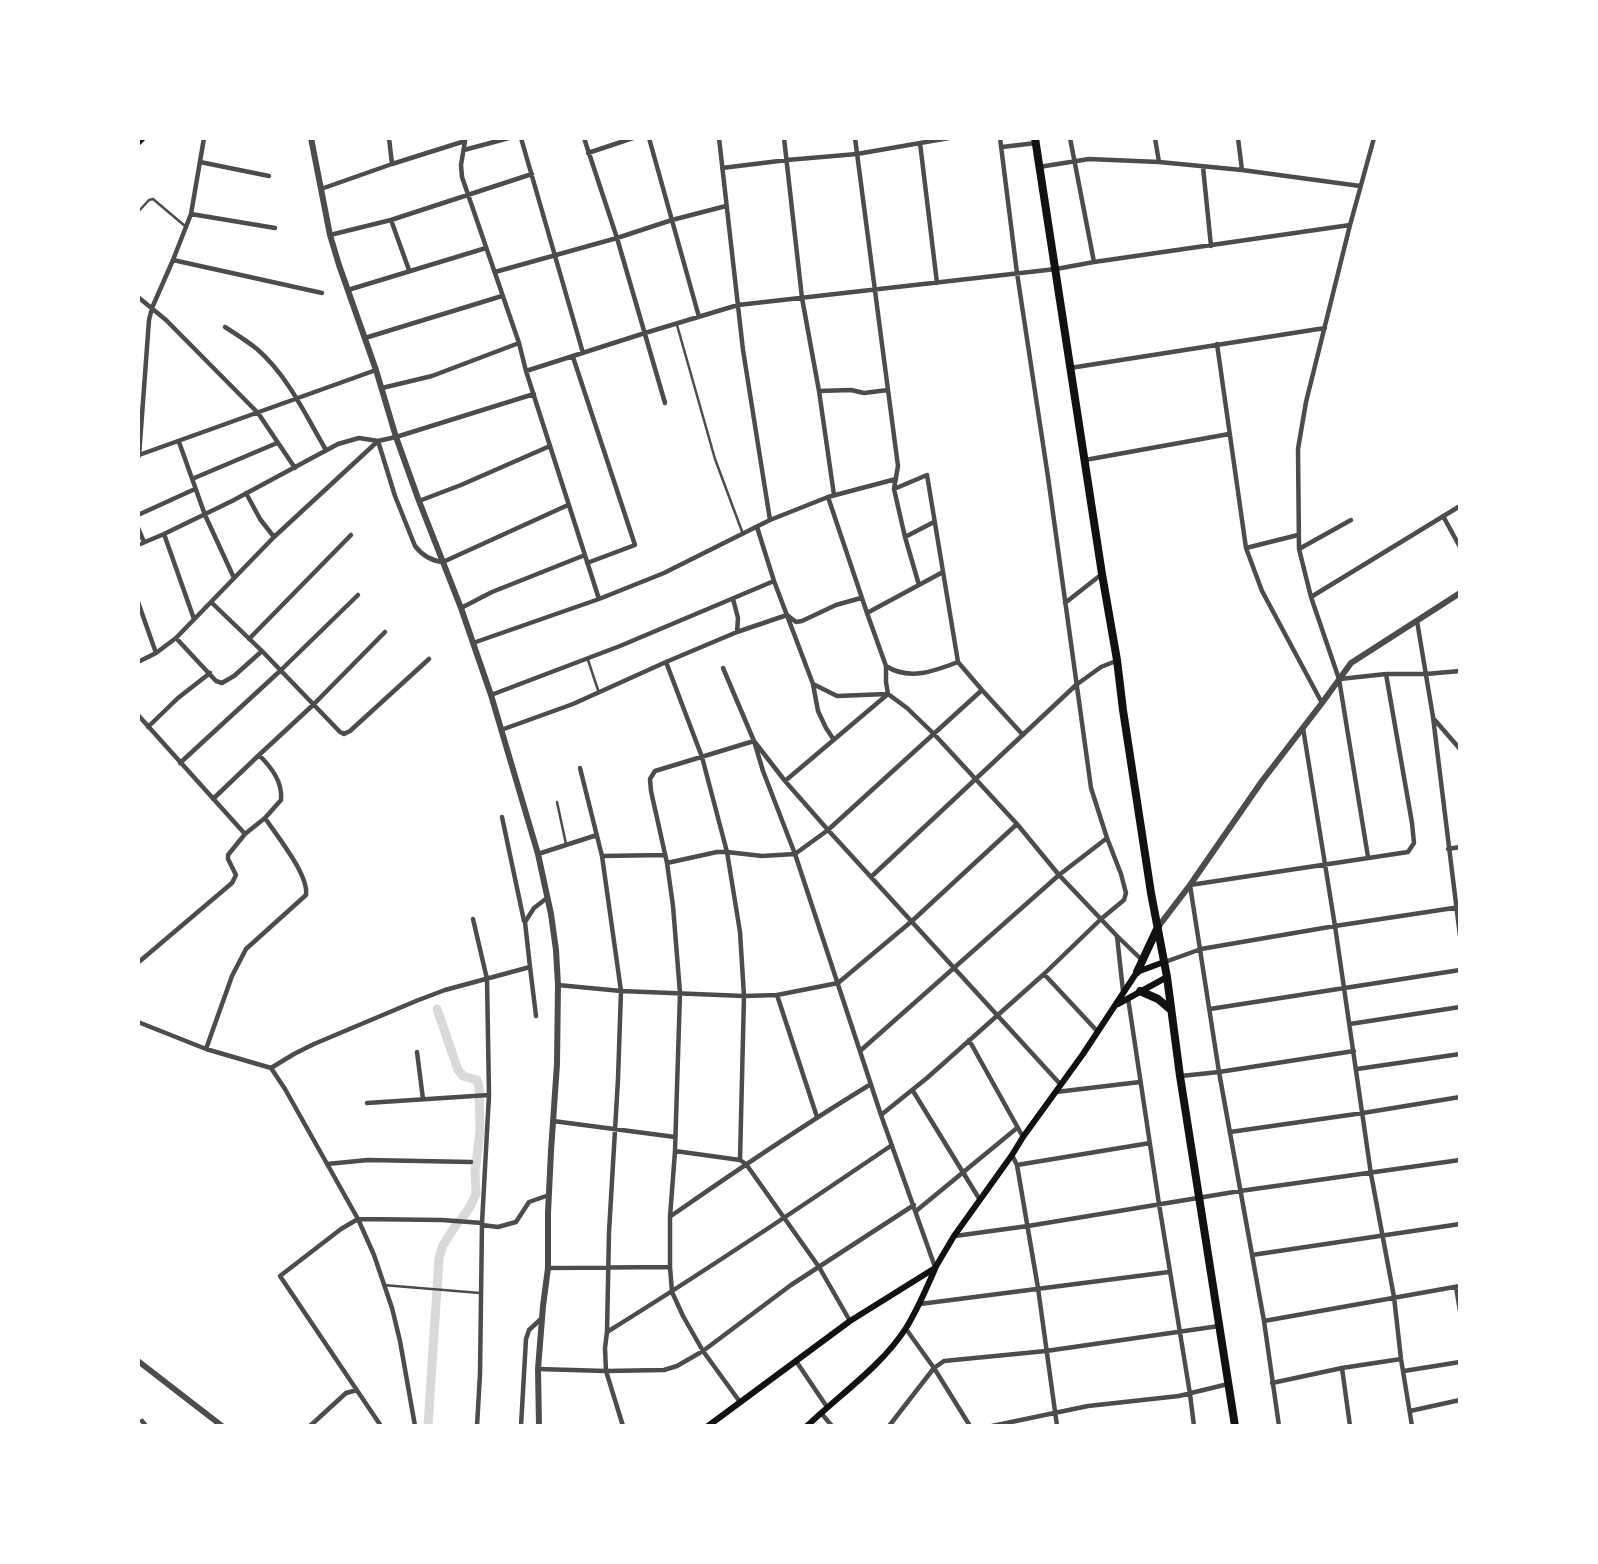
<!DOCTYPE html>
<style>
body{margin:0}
#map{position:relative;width:1598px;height:1564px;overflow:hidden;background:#fff;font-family:"Times New Roman",serif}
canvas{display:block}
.frame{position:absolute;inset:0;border:140px solid #fff;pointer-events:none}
</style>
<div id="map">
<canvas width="1598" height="1564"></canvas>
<div class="frame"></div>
</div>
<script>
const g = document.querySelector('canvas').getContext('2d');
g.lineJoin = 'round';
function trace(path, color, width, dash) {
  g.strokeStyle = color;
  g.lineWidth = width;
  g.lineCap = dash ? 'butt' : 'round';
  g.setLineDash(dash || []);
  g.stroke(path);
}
trace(new Path2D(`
 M437 1009 458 1070 463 1076 477 1080 479 1086 480 1131 475 1172 476 1194 470 1207 462 1218
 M428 1426 439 1258 443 1245 458 1222`), '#d9d9d9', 9);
trace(new Path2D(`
 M138 212 149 200 153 199 185 226
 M677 325 715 459 743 534
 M588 660 599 693
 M557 802 566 844
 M383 1285 480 1293`), '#4c4c4c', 2.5);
trace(new Path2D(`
 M389 138 392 164
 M464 138 465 141 461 165 462 177 519 343 526 371 599 599
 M521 138 583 353
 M584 138 617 238 665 403
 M649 138 699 317
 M719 138 743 350 770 520
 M784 138 802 298 819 391 834 495
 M855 138 896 451 898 466 894 489 905 537 919 585
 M1070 138 1094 262
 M1155 138 1159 162
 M1238 138 1242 170
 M920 143 937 283
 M1002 147 1036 143
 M464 150 509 138
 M588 153 633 138
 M200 162 269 176
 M1039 167 1089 159 1159 162 1242 170 1360 186
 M1203 167 1211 246
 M722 168 787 160 857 154 949 138
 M321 189 392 164 465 141
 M191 214 275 228
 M391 220 409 270
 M330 235 391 220 532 174
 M173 260 322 293
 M495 272 617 238 672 220 726 206
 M348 290 486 248
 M138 297 166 320 258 413 295 468
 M225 327C236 334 247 341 257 349 288 376 306 416 326 450
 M365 338 502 296
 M1217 344 1246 548 1262 591 1322 703
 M573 357 635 545 587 563
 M1070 368 1325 328
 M526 371 645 333 738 305 1056 269 1094 262 1350 225
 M382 388 432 376 519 343
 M819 391 851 390 864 393 888 390
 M179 442 205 515 234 578
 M139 455 376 370
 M139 456 149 320 152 308 173 260 191 214 204 138
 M1085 460 1229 434
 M192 479 277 443
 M894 489 927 475 958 662 982 690 1023 735
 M246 493 260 519 274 537
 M828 497 867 613 886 666V682L888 694
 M419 501 461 485 550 446
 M138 515 195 489
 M1443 516 1460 547
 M757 527 774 581 813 684 818 711 826 728 834 740
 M138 528 144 542
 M164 534 194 619
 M905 537 934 522
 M138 545 164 534 232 501 338 444 359 438 378 441 395 496 415 546C422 555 432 561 443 562L568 505
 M1246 548 1298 535
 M1299 549 1351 520
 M1311 597 1460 506
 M733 599 738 618 737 632
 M138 602 156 653
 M211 602 262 651 340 732 344 734 350 731 429 659
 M1065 603 1102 574
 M461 608 492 592 585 555
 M867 613 943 572
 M787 615 796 622 802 621 836 605 861 598
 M1417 621 1433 717 1460 936
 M176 638 216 681 222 683 234 676 262 651
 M249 639 351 535
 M473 643 599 599 664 573 770 520 828 497 896 479
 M138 662 156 653 176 638 274 537 378 441 396 437 534 394
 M666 662 702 757 727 852 740 932 744 996 740 1160
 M886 666C909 681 935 671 958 662
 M723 668 754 741 763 771 795 854 881 1115 935 1267
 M1340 679 1386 674H1426L1460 671
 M813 684 837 696 887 694
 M888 694 907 708 934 734 1017 824 1059 875 1117 936 1142 960
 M491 695 620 646 774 581
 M138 715 245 834
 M1433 718 1460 749
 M148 727 178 698 210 673
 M1303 728 1335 926 1371 1174 1394 1297 1401 1359 1412 1426
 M501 730 573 704 666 662 737 632 787 615
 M180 763 280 671 358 595
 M580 768 602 856 621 991 618 1079 609 1232 607 1332 605 1348 606 1371 623 1426
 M785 781 888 694
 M213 799 259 755 313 705 385 632
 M502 817 524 921
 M1448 849 1460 847
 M538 854 597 835
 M602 856 665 855
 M1368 857 1339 679 1311 597 1299 549 1298 449 1306 402 1350 225 1374 138
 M667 863 717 852H727L762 856 795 854 828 830 982 690
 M871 877 1076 685 1101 667 1116 661
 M473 919 487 979 489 1095 482 1223 480 1374 477 1426
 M1117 936 1123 991
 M140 961 232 883 236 875 228 859V855L245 834 265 818 281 800C283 782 271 767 259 755
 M1165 962 1201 949 1335 926 1460 907
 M530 967 536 1016
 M1044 974 1098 1032
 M558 985 621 991 744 996 777 995 838 983 912 921 1017 824
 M777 995 817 1117
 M1128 998 1159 1204 1190 1394 1194 1426
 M1210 1009 1460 970
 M138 1022 206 1049 271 1068
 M1350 1024 1460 1007
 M969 1040 1023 1137
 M206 1049 232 976 246 949 306 895C309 875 277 836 265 818
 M860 1051 1059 875 1107 838
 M417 1052 423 1099
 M271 1068 285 1089 358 1219 374 1255 392 1308 400 1341 415 1426
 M271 1068 294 1054 314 1044 416 1001 445 990 530 967 525 922 534 908 547 898
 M1357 1069 1460 1054
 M1181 1076 1219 1072 1354 1051
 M913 1091 980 1200
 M1056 1092 1140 1082
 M367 1103 489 1095
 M881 1115 927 1078 1044 974 1101 919 1124 900 1126 893 1121 874 1107 838 1091 788 1048 477 1017 273 1000 138
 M553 1121 675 1137
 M1230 1132 1363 1113 1460 1097
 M675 1151 740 1160 746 1164 819 1267 850 1321
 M1012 1155 1017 1165 1038 1288 1057 1426
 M327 1164 368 1160 471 1162
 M1017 1165 1150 1143
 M916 1211 1017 1128
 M671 1216C737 1170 802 1126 871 1084
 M482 1225 498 1227 516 1222 529 1202 549 1195
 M955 1236 1028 1226 1240 1191 1460 1160
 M1252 1255 1460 1224
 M548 1268 670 1267
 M1456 1287 1460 1311
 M920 1304 1169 1272
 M1264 1321 1460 1286
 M906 1329 934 1368 970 1426
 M607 1332C704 1272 798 1209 892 1145
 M796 1361 827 1407
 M1342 1368 1350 1426
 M538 1369 606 1371 664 1370 677 1366 703 1351 791 1285 914 1205
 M1404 1371 1460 1362
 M1272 1383 1342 1368 1401 1359
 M740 1402 703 1351 683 1316 672 1292 670 1267V1217L675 1151 680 993 673 906 667 863 651 791 650 779 655 771 754 741 785 781 828 830 1061 1085
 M1410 1411 1460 1400
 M821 1413 832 1426
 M142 1421 146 1426
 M310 1426 346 1393 357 1390
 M381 1426 280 1276 341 1229 358 1219 442 1220 482 1223
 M521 1426 526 1339 529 1330 542 1318
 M889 1426 934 1368 944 1361 1046 1351 1219 1326
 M992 1426 1088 1406 1179 1396 1228 1384
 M1279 1426 1264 1321 1219 1072 1190 885 1408 852 1414 843 1412 823 1386 674`), '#4c4c4c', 4.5);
trace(new Path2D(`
 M311 138 330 235 339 265 376 370 396 437 419 501 461 608 491 695 538 854 551 914 556 950 558 985 557 1064 551 1151 548 1213V1268L543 1306 538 1369 539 1426
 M1158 927 1190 885 1262 781 1322 703 1351 663 1460 593
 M138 1361 222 1426`), '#4c4c4c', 6);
trace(new Path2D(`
 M138 143 143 138
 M1118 1004 1167 977
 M708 1426 850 1321 935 1268 954 1236 1012 1155 1023 1137 1083 1054 1137 972 1164 962
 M807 1426C840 1394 881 1367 906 1328 918 1309 926 1289 935 1269`), '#111', 6);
trace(new Path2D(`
 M1035 138 1102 574 1117 660 1123 710 1151 893 1167 977 1180 1076 1235 1426
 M1137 972 1158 927
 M1140 991 1158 999 1171 1010`), '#111', 8);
</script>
